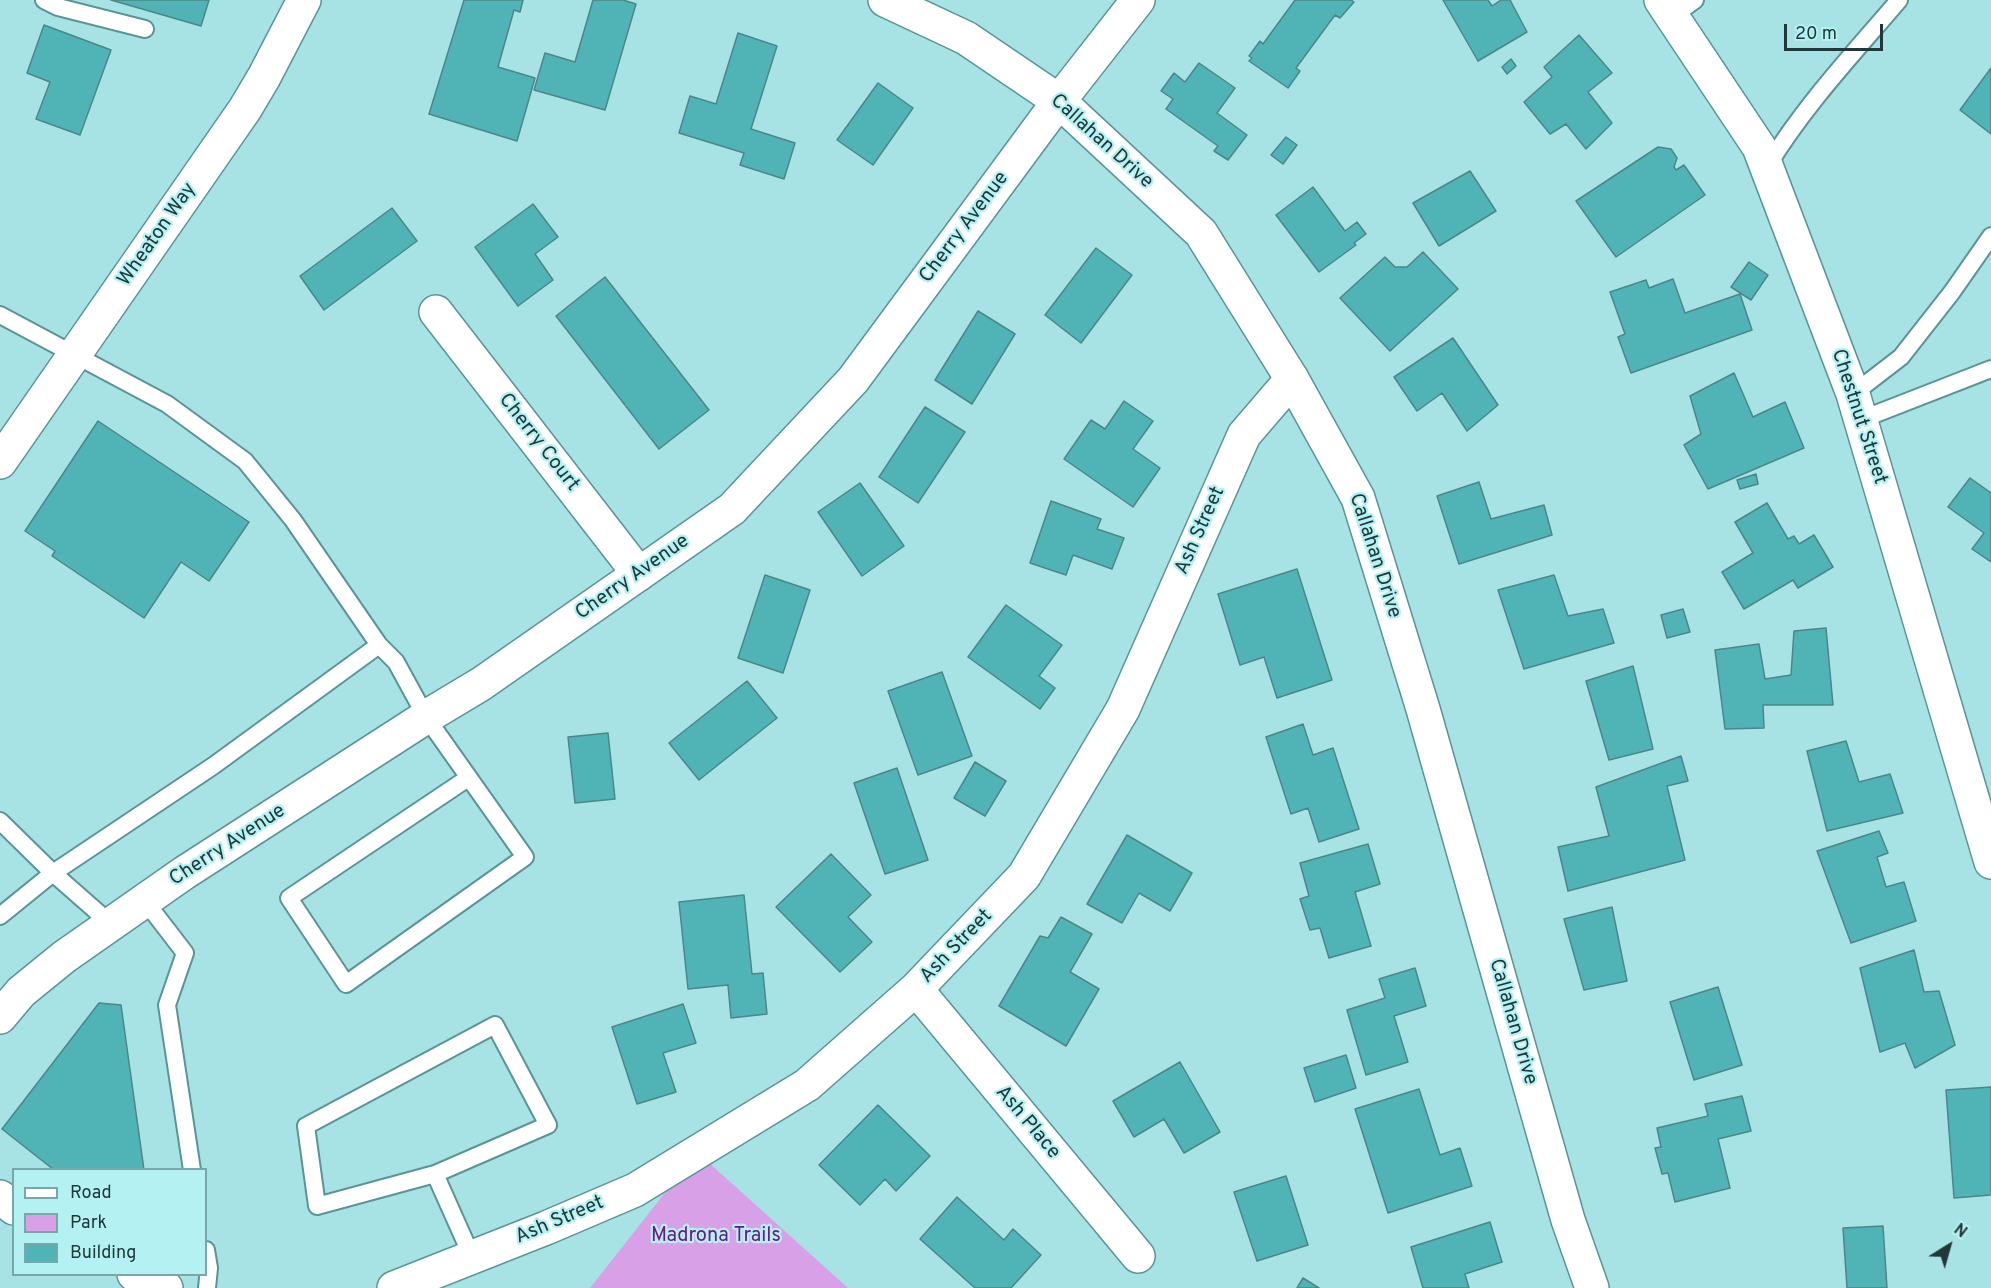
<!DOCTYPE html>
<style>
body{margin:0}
#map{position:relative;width:1991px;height:1288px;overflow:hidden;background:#a7e3e5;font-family:Overpass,sans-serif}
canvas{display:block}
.legend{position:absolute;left:12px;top:1168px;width:195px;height:108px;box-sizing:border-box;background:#b4f1f3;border:2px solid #79a7a9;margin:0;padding:8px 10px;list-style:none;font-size:18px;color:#203839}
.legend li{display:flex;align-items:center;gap:12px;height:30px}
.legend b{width:30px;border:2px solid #79a7a9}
.north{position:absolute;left:1919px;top:1216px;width:60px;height:60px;-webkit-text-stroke:4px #b4f1f3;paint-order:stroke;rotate:37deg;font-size:16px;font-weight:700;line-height:24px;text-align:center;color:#203839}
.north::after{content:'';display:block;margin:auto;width:21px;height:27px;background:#203839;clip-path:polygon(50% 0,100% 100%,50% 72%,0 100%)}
.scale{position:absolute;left:1784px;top:24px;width:99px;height:27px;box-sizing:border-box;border:3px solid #203839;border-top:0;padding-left:8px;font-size:18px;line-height:21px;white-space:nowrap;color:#203839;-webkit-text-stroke:4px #b4f1f3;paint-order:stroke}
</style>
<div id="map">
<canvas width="1991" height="1288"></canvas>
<ul class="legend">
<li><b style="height:8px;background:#fff"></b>Road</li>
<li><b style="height:16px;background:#d8a0e7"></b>Park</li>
<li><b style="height:16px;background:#50b4b7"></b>Building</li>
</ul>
<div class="north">N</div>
<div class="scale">20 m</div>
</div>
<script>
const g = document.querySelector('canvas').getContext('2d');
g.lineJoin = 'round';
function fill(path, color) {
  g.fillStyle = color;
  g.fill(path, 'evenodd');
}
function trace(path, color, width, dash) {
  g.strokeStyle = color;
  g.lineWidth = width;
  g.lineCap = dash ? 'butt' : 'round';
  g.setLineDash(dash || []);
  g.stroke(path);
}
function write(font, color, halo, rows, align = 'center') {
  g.font = font + ' Overpass,sans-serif';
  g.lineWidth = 4.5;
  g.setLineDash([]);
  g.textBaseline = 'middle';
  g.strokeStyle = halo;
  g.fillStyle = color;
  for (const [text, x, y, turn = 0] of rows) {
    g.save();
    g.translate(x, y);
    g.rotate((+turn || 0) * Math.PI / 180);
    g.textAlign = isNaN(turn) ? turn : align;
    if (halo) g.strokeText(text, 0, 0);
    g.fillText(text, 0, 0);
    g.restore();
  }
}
fill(new Path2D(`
 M697 1152 848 1288H590Z`), '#d8a0e7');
const building = new Path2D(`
 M111 0H209L201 26Z
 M464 0H523L520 12 514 10 498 67 535 78 517 141 429 114Z
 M593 0H623L636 4 605 110 534 90 545 53 575 62Z
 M1295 0H1351L1354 2 1340 18 1335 15 1296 68 1300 71 1288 88 1249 61 1252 58 1249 56 1260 41 1263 44Z
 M1443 0H1488L1492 6 1501 0H1510L1527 32 1478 61Z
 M44 25 111 50 80 135 36 119 50 82 27 73Z
 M738 33 777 46 751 129 795 143 784 179 740 165 744 153 679 133 690 96 716 104Z
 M1579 35 1612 73 1588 92 1612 123 1586 149 1566 124 1550 134 1524 102 1552 77 1544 67Z
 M1511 59 1516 66 1507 74 1502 67Z
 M1199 63 1235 88 1217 113 1247 135 1228 160 1214 151 1218 146 1166 109 1173 99 1161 91 1174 73 1185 82Z
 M1991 68V134L1960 110Z
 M878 83 913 108 873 165 837 140Z
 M1286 137 1297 145 1283 164 1271 155Z
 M1658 147 1671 149 1677 158 1674 167 1676 170 1684 165 1705 195 1616 257 1576 201Z
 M1470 171 1496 211 1439 246 1413 203Z
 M1313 187 1345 231 1357 222 1366 234 1354 243 1356 245 1319 272 1276 215Z
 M533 204 558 237 535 254 553 280 518 306 475 247Z
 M392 208 417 241 324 310 300 276Z
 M1096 248 1132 275 1081 343 1045 315Z
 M1423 252 1458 289 1390 351 1340 298 1385 257 1395 267H1407Z
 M1749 262 1768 275 1751 300 1731 287Z
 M605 277 709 410 659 449 556 316Z
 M1673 279 1685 313 1740 294 1752 330 1631 373 1618 337 1625 334 1610 292 1646 280 1649 288Z
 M978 311 1015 334 972 404 935 380Z
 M1453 338 1498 405 1467 431 1442 393 1417 411 1394 377Z
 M1734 373 1753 417 1785 402 1804 448 1708 489 1684 445 1701 434 1690 396Z
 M1124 401 1153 421 1133 449 1160 468 1133 507 1064 459 1091 420 1105 429Z
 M925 407 965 432 918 503 879 477Z
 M98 421 249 522 209 581 181 562 144 618 52 556 55 551 25 531Z
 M1756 474 1758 484 1740 489 1737 480Z
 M1970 478 1991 493V562L1972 549 1984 533 1948 507Z
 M1479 482 1491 519 1544 505 1552 535 1459 564 1437 496Z
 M860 483 904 546 862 576 818 512Z
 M1051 501 1101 519 1097 529 1124 538 1112 569 1073 555 1066 575 1030 563Z
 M1767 503 1788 539 1794 536 1799 544 1814 535 1833 567 1798 588 1793 580 1744 609 1722 572 1753 553 1735 522Z
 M1297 569 1332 680 1277 698 1264 657 1240 665 1218 594Z
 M765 575 810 590 783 673 738 658Z
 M1554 575 1568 616 1603 609 1614 643 1524 669 1498 590Z
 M1006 605 1062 645 1039 676 1055 688 1040 709 968 657Z
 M1683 609 1690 632 1667 638 1661 615Z
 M1826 628 1833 705H1763L1764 728 1725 729 1715 650 1759 644 1765 679 1791 675 1794 631Z
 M1633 666 1653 749 1609 760 1586 681Z
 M942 672 972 756 918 775 888 691Z
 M747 681 777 718 699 780 669 743Z
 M1303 724 1313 755 1333 748 1359 829 1319 842 1308 808 1291 814 1266 737Z
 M608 733 615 799 575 803 568 737Z
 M1846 741 1859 782 1890 774 1903 813 1827 831 1807 751Z
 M1681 756 1688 781 1667 786 1685 860 1568 891 1558 847 1609 836 1596 787Z
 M975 762 1006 781 985 816 954 798Z
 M897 768 928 860 885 874 854 783Z
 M1879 831 1888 853 1877 857 1886 887 1904 882 1916 921 1851 943 1817 851Z
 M1127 835 1192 873 1170 911 1139 893 1122 923 1087 904Z
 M1368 844 1380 884 1355 892 1371 946 1329 958 1320 928 1310 930 1300 899 1309 896 1300 863Z
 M831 854 871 895 848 917 872 942 840 972 776 907Z
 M744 895 752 974 763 973 767 1014 731 1018 728 985 688 989 679 902Z
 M1612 907 1627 981 1584 990 1564 919Z
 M1061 917 1092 934 1070 972 1099 989 1066 1046 999 1006 1040 936 1048 938Z
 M1914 950 1924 992 1939 991 1955 1045 1915 1068 1905 1043 1880 1052 1860 968Z
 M1415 968 1426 1006 1394 1016 1408 1062 1366 1075 1347 1010 1385 998 1379 979Z
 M1718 987 1742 1065 1694 1080 1670 1002Z
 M99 1003 121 1005 144 1170H54L2 1129Z
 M683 1004 696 1043 663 1053 676 1092 637 1104 612 1027Z
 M1346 1055 1356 1088 1315 1102 1304 1068Z
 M1180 1062 1220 1132 1184 1153 1164 1119 1134 1137 1113 1101Z
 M1991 1087V1195L1954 1198 1946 1090Z
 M1419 1089 1440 1155 1460 1148 1472 1186 1388 1213 1355 1109Z
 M1742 1096 1751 1131 1718 1139 1730 1188 1675 1202 1668 1173 1662 1174 1655 1148 1661 1147 1657 1128 1708 1116 1705 1104Z
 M878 1105 930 1156 896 1191 885 1179 860 1205 819 1165Z
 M1286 1176 1308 1245 1257 1261 1234 1192Z
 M957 1197 1004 1240 1013 1229 1041 1255 1011 1288H975L920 1239Z
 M1490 1222 1502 1262 1465 1274 1469 1288H1423L1411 1247Z
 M1883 1226 1887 1288H1847L1843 1228Z
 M1303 1278 1319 1288H1297Z`);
fill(building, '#50b4b7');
trace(building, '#4c8688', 1.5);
const service = new Path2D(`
 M44 0 58 7 145 29
 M1673 16 1695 0
 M1767 167C1804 106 1853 54 1899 0
 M0 315 167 404 245 461 293 520 379 645
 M1853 394 1901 357 1952 292 1991 236
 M1860 420 1991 369
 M0 821 53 873 213 766 379 645 396 662 426 717 525 857 346 984 289 898 468 778
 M145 901 185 953 167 1005 192 1170
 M0 916 53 873 111 924
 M435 1174 548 1125 495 1025 306 1126 317 1206 435 1174 472 1257
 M206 1250 209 1268 207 1288`);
const minor = new Path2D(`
 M1661 0 1759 147 1853 394 1991 862
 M436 312 639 574
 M916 989 1138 1256
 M0 1197 14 1208
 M134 1274 166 1288
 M394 1288 546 1228 635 1190 807 1085 916 989 1024 876 1123 709 1244 435 1292 379`);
const tertiary = new Path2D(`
 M885 0 966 38 1059 101 1201 233 1292 379 1358 498 1423 709 1568 1220 1592 1288
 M0 1017 21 992 64 957 184 873 426 717 481 684 732 509 853 380 1059 101 1138 0`);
const secondary = new Path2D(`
 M0 462 245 109 264 77 304 0`);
trace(service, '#5a9496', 20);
trace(minor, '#5a9496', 36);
trace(tertiary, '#5a9496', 36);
trace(secondary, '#5a9496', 36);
trace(service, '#fff', 16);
trace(minor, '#fff', 33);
trace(tertiary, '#fff', 33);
trace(secondary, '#fff', 33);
write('20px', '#203839', '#b4f1f3', [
 ["Callahan Drive",1101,142,42],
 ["Cherry Avenue",965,228,-53],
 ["Wheaton Way",158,235,-55],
 ["Chestnut Street",1858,417,72],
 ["Cherry Court",538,443,52],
 ["Ash Street",1201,531,-66],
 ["Callahan Drive",1374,556,72],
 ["Cherry Avenue",633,578,-35],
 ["Cherry Avenue",228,846,-33],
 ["Ash Street",957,947,-46],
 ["Callahan Drive",1512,1022,74],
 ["Ash Place",1027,1123,50],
 ["Ash Street",560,1221,-23]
]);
write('20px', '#74148a', '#b4f1f3', [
 ["Madrona Trails",716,1237]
]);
</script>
